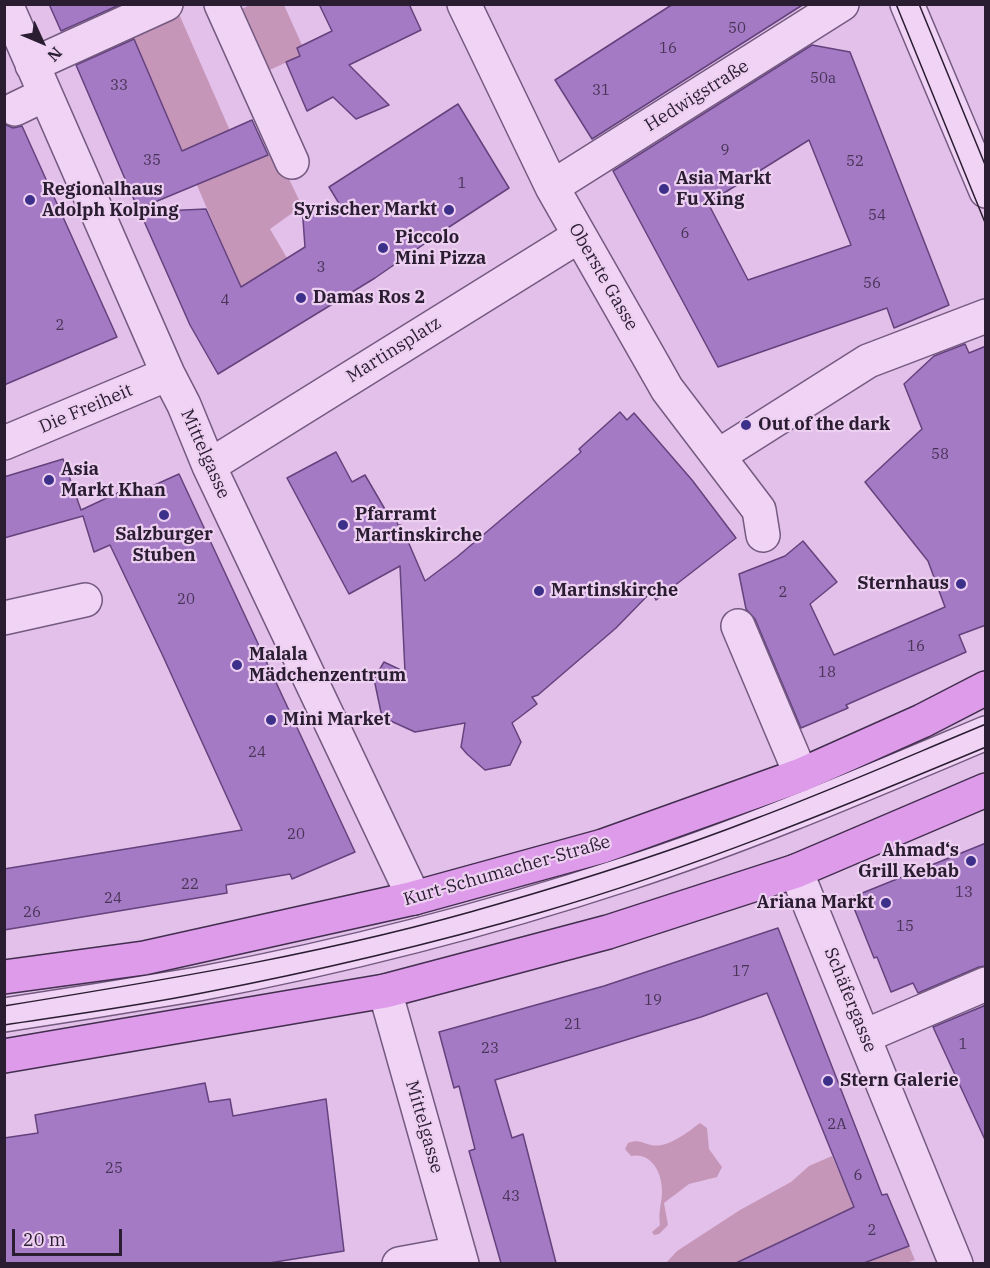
<!DOCTYPE html>
<meta charset="utf-8">
<style>
body{margin:0}
#map{position:relative;width:990px;height:1268px;overflow:hidden;background:#e3c0e9;font-family:"IBM Plex Serif",serif}
canvas{display:block}
.frame{position:absolute;inset:0;border:6px solid #2a1d31;pointer-events:none}
.north{position:absolute;left:12px;top:12px;width:60px;height:60px;-webkit-text-stroke:4px #edcff1;paint-order:stroke;rotate:134deg;font-size:16px;font-weight:700;line-height:24px;text-align:center;color:#2a1d31}
.north::after{content:'';display:block;margin:auto;width:21px;height:27px;background:#2a1d31;clip-path:polygon(50% 0,100% 100%,50% 72%,0 100%)}
.scale{position:absolute;left:12px;top:1229px;width:110px;height:27px;box-sizing:border-box;border:3px solid #2a1d31;border-top:0;padding-left:8px;font-size:18px;line-height:21px;white-space:nowrap;color:#2a1d31;-webkit-text-stroke:4px #edcff1;paint-order:stroke}
</style>
<div id="map">
<canvas width="990" height="1268"></canvas>
<div class="frame"></div>
<div class="north">N</div>
<div class="scale">20 m</div>
</div>
<script>
const g = document.querySelector('canvas').getContext('2d');
g.lineJoin = 'round';
function fill(path, color) {
  g.fillStyle = color;
  g.fill(path, 'evenodd');
}
function trace(path, color, width, dash) {
  g.strokeStyle = color;
  g.lineWidth = width;
  g.lineCap = dash ? 'butt' : 'round';
  g.setLineDash(dash || []);
  g.stroke(path);
}
function write(font, color, halo, rows, align = 'center') {
  g.font = font + ' "IBM Plex Serif",serif';
  g.lineWidth = 4.5;
  g.setLineDash([]);
  g.textBaseline = 'middle';
  g.strokeStyle = halo;
  g.fillStyle = color;
  for (const [text, x, y, turn = 0] of rows) {
    g.save();
    g.translate(x, y);
    g.rotate((+turn || 0) * Math.PI / 180);
    g.textAlign = isNaN(turn) ? turn : align;
    if (halo) g.strokeText(text, 0, 0);
    g.fillText(text, 0, 0);
    g.restore();
  }
}
fill(new Path2D(`
 M250 5H284L302 45 297 48 300 56 261 74 235 12Z
 M179 14 245 165 276 152 302 206 270 229 287 258 241 287 132 35Z
 M700 1123 707 1128 709 1149 722 1167 717 1177 689 1184 664 1203 668 1225 659 1234 654 1235 652 1232 660 1225C658 1211 662 1203 662 1191 662 1172 651 1152 631 1156L625 1149 628 1143C638 1139 642 1143 651 1145 667 1149 688 1132 700 1123Z
 M832 1156 854 1207 750 1257 739 1263 665 1264 677 1251 740 1210 791 1182 809 1166Z
 M909 1246 915 1260 906 1263 868 1262Z`), '#c696b9');
const building = new Path2D(`
 M49 4H116L117 6 61 31Z
 M319 4H409L421 30 349 65 389 105 356 119 333 97 307 111 286 62 300 56 297 48 332 31Z
 M673 4H804L592 139 555 80Z
 M134 39 182 151 252 120 268 155 138 209 76 65Z
 M812 45 850 52 949 305 894 328 887 308 718 367 613 171ZM809 140 851 245 748 280 708 203Z
 M458 104 509 188 446 229 375 278 218 374 190 325 140 212 206 209 241 287 305 247 302 206 340 205 329 187Z
 M4 124 13 128 22 126 117 337 4 385Z
 M965 344 969 353 986 346V625L959 635 966 652 846 705 848 708 801 728 755 619 746 609 739 574 785 556 803 541 837 582 810 604 834 655 945 607 928 561 865 482 922 429 904 384 934 356Z
 M620 412 627 420 634 413 692 480 736 538 656 600 652 591 616 628 538 695 532 697 537 704 512 723 521 742 510 765 485 770 467 754 461 747 465 723 415 732 382 717 374 679 384 662 405 672 400 566 349 594 287 478 336 452 352 482 365 475 386 511 392 509 398 525H401L425 581 457 557 581 452 579 449Z
 M63 459 81 510 124 490 128 497 179 474 355 852 292 879 290 874 226 885 227 893 4 930V869L242 830 162 654 110 545 94 552 83 516 4 538V477Z
 M986 843V966L979 967 918 993 913 983 891 992 877 957 874 958 850 898Z
 M778 928 882 1195 887 1194 909 1246 864 1263H736L854 1207 767 993 701 1017 495 1080 512 1138 523 1134 556 1263H501L469 1151 475 1149 459 1086 454 1088 439 1032 604 986Z
 M986 1005V1142L933 1027Z
 M205 1083 209 1102 230 1099 233 1116 326 1099 344 1251 269 1263H4V1138L38 1133 35 1115Z`);
fill(building, '#a47ac4');
trace(building, '#63427d', 1.5);
const minor = new Path2D(`
 M6 4 168 374 184 405 209 466 414 898
 M221 4 292 162
 M464 4 552 187 654 366 667 389 759 510 763 535
 M907 4 986 191
 M32 65 166 4
 M15 109 44 95
 M552 187 842 4
 M4 443 168 374
 M718 456 868 361 986 316
 M209 466 579 236
 M4 618 85 600
 M738 626 801 775
 M796 871 956 1264
 M385 991 462 1264
 M4 1015C69 1005 133 995 198 984 342 957 486 920 626 874 749 834 867 783 986 733
 M865 1036 986 984
 M399 1264 459 1253`);
const major = new Path2D(`
 M4 977 144 958 414 898 603 846 801 775 922 721 986 688
 M4 1056 385 991 608 932 796 871 986 790`);
trace(minor, '#745a80', 36);
trace(major, '#422e4e', 36);
trace(minor, '#f0d3f5', 33);
trace(major, '#dd9bea', 33);
trace(new Path2D(`
 M896 4 986 225
 M919 4 986 167
 M4 1006C171 979 336 952 498 904 585 879 672 851 757 818 834 789 909 756 986 724
 M4 1025C70 1015 137 1006 202 993 317 971 431 944 542 912 694 868 840 808 986 747`), '#2a1d31', 1.5);
for (const [x, y, r, color] of [
 [664,189,6,"#3d308a"],
 [30,200,6,"#3d308a"],
 [449,210,6,"#3d308a"],
 [383,248,6,"#3d308a"],
 [301,298,6,"#3d308a"],
 [746,425,6,"#3d308a"],
 [49,480,6,"#3d308a"],
 [164,515,6,"#3d308a"],
 [343,525,6,"#3d308a"],
 [961,584,6,"#3d308a"],
 [539,591,6,"#3d308a"],
 [237,665,6,"#3d308a"],
 [271,720,6,"#3d308a"],
 [971,861,6,"#3d308a"],
 [886,903,6,"#3d308a"],
 [828,1081,6,"#3d308a"]
]) {
  const dot = new Path2D();
  dot.arc(x, y, r, 0, 2 * Math.PI);
  g.fillStyle = color;
  g.fill(dot);
  trace(dot, '#edcff1', 2);
}
write('15px', '#483456', null, [
 ["50",737,29],
 ["16",668,49],
 ["50a",823,79],
 ["33",119,86],
 ["31",601,91],
 ["9",725,151],
 ["35",152,161],
 ["52",855,162],
 ["1",462,184],
 ["54",877,216],
 ["6",685,234],
 ["3",321,268],
 ["56",872,284],
 ["4",225,301],
 ["2",60,326],
 ["58",940,455],
 ["2",783,593],
 ["20",186,600],
 ["16",916,647],
 ["18",827,673],
 ["24",257,753],
 ["20",296,835],
 ["22",190,885],
 ["13",964,893],
 ["24",113,899],
 ["26",32,913],
 ["15",905,927],
 ["17",741,972],
 ["19",653,1001],
 ["21",573,1025],
 ["1",963,1045],
 ["23",490,1049],
 ["2A",837,1125],
 ["25",114,1169],
 ["6",858,1176],
 ["43",511,1197],
 ["2",872,1231]
]);
write('18px', '#2a1d31', '#edcff1', [
 ["Hedwigstraße",697,96,-32],
 ["Oberste Gasse",603,277,60],
 ["Martinsplatz",394,350,-32],
 ["Die Freiheit",86,409,-23],
 ["Mittelgasse",205,454,66],
 ["Kurt-Schumacher-Straße",507,871,-16],
 ["Schäfergasse",850,1000,68],
 ["Mittelgasse",424,1127,74]
]);
write('bold 18px', '#2a1d31', '#edcff1', [
 ["Asia Markt",676,179],
 ["Fu Xing",676,200],
 ["Regionalhaus",42,190],
 ["Adolph Kolping",42,211],
 ["Syrischer Markt",437,210,"right"],
 ["Piccolo",395,238],
 ["Mini Pizza",395,259],
 ["Damas Ros 2",313,298],
 ["Out of the dark",758,425],
 ["Asia",61,470],
 ["Markt Khan",61,491],
 ["Pfarramt",355,515],
 ["Martinskirche",355,536],
 ["Salzburger",164,535,"center"],
 ["Stuben",164,556,"center"],
 ["Sternhaus",949,584,"right"],
 ["Martinskirche",551,591],
 ["Malala",249,655],
 ["Mädchenzentrum",249,676],
 ["Mini Market",283,720],
 ["Ahmad‘s",959,851,"right"],
 ["Grill Kebab",959,872,"right"],
 ["Ariana Markt",874,903,"right"],
 ["Stern Galerie",840,1081]
], 'left');
</script>
